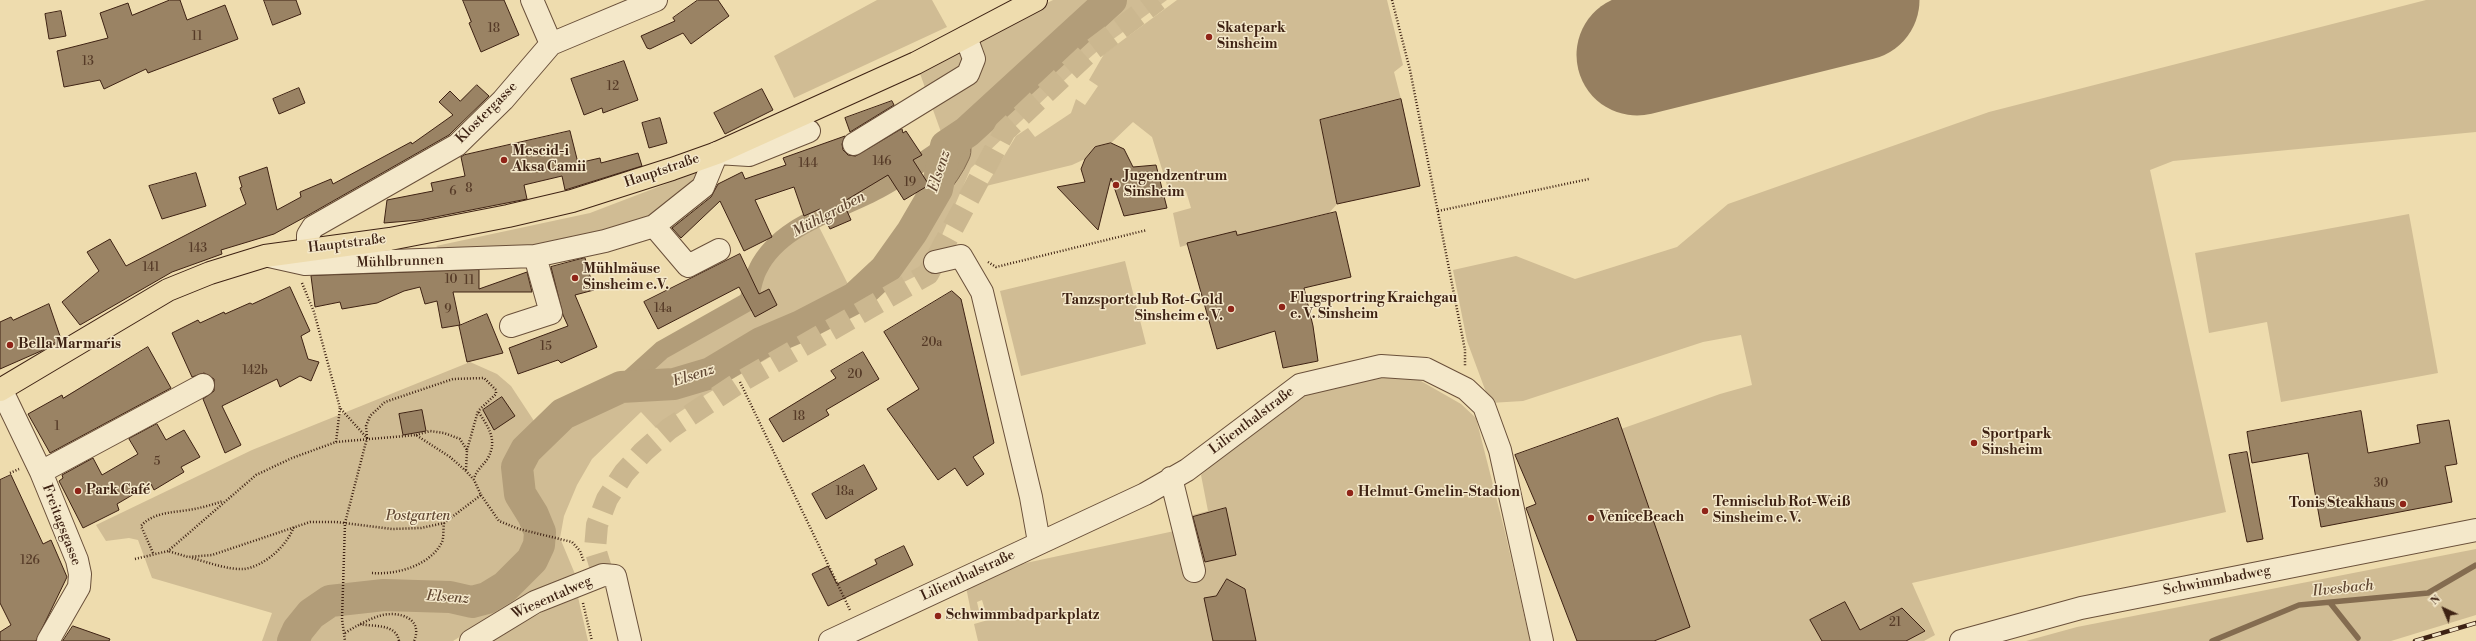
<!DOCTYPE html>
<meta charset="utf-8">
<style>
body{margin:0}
#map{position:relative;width:2476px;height:641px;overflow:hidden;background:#eedcae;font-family:"Libre Bodoni",serif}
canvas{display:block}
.north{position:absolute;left:2424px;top:589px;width:40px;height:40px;-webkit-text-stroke:3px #f4e8ca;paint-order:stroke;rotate:316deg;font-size:11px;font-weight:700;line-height:16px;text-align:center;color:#3e2213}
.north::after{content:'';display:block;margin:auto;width:14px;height:18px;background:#3e2213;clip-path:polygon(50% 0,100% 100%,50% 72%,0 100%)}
</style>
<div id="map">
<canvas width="2476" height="641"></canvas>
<div class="north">N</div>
</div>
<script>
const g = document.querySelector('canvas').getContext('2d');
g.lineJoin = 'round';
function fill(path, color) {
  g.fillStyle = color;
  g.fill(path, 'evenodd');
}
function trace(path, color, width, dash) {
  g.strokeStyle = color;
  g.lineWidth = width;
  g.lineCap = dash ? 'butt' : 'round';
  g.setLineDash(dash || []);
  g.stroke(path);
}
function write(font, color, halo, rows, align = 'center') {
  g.font = font + ' "Libre Bodoni",serif';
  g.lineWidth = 3;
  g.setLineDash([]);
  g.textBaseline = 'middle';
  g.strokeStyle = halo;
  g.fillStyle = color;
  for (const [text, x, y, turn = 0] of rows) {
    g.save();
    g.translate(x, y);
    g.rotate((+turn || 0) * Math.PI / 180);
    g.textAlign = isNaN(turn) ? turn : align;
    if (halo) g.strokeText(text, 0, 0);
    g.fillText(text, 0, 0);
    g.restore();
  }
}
fill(new Path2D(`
 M877 0H932L947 27 794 98 774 56Z
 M1053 0H1167L1101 48 1070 75 971 168 939 242 920 274 868 300 705 395 656 428 641 412 592 459 577 485 564 516 560 538 575 574 530 593 453 641H262L272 613 152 578 138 540 129 538 106 541 96 525 252 450 470 362 497 374 511 386 540 430 568 401 615 388 657 348 751 293 753 268 778 238 813 215 855 298 885 270 912 232 951 189 971 141 969 129 946 146 918 68Z
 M1177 0H1387L1403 65 1394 72 1401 99 1320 120 1337 204 1329 213 1237 236 1236 231 1180 247 1173 213 1191 208 1186 191 1170 195 1152 137 1133 122 1111 143 1095 147 1085 159 1072 165 986 186 1016 136 1028 128 1035 137 1071 113 1076 99 1085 105 1098 86 1089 80 1104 54Z
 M2426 0H2476V132L2173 161 2150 170 2226 512 1912 583 1935 635 1924 641H1595L1621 429 1720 394 1752 385 1741 335 1703 342 1523 401 1490 403 1467 341 1453 270 1516 256 1575 279 1677 247 1728 204 1989 112Z
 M705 169 701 185 650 222 555 245 447 254 436 246 590 213Z
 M2409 214 2438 373 2281 402 2267 322 2209 333 2195 253Z
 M1125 261 1146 344 1021 376 1000 291Z
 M1407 373 1461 404 1476 418 1505 532 1530 641H978L974 624 988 620 982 600 977 602 979 611 971 612 966 587 998 569 1179 530 1177 519 1208 511 1201 475 1242 437 1291 399 1359 378Z
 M2476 549V615L2391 641H2026L2077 627Z
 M578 597 588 641H489L563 601Z`), '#d0bc94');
const water = new Path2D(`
 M967 132C970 140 973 151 969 159 957 187 932 210 912 232L937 189 946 146Z`);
fill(water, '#b29d79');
trace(water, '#846c50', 1);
trace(new Path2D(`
 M2331 604 2358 638
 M2212 641 2299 605 2428 593 2476 565`), '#846c50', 5.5);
trace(new Path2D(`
 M621 387 662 350 749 301C751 291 753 278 758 269 780 224 839 211 879 189 902 177 924 160 946 146`), '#b29d79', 19);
trace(new Path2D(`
 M293 641 298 630 311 614 330 601 384 595 450 597 472 602 487 598 505 587 532 560 539 545 540 532 533 515 520 494 517 467 526 450 563 414 621 387 674 384 711 373 761 343 801 326 855 298 885 270 912 232 937 189 946 146 967 132 1111 0`), '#b29d79', 32);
trace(new Path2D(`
 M1637 55 1859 0`), '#967f60', 121);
const building = new Path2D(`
 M170 0H180L187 20 225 5 238 39 148 73 146 69 104 89 100 80 64 87 57 51 108 38 100 13 128 3 132 15Z
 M264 0H296L301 14 273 25Z
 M463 0H504L519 35 481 52 469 23 471 22Z
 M698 0H718L729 16 691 44 683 33 650 49 647 48 641 36 675 21 673 18Z
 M61 11 66 36 49 39 45 14Z
 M624 61 638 100 603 113 602 108 584 115 571 79Z
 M477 85 489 96 449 135 305 217 274 234 221 250 222 254 172 272 80 325 62 302 99 271 87 252 110 239 126 266 246 204 240 188 242 187 239 177 267 167 277 210 301 197 300 192 331 179 333 184 411 142 412 144 453 115 439 102 450 91 460 101Z
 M299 88 305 103 279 114 273 99Z
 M762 89 773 110 725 134 714 113Z
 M1401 99 1420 186 1337 204 1320 120Z
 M892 101 894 105 850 132 845 118Z
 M660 118 667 143 649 148 642 123Z
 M902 129 903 133 906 131 922 155 913 160 929 185 904 200 888 175 843 202 851 220 830 229 820 209 804 216 794 187 755 200 772 237 744 251 720 201 681 238 672 228 711 197 718 184 742 172 745 179 786 165 783 158 845 136 842 144 843 150 848 155 855 156Z
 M570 131 578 163 600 158 601 163 638 153 642 166 565 190 562 176 524 185 527 199 522 200 420 220 384 223 387 200 433 191 431 183 465 176 461 157 464 155Z
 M1111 143 1124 149 1133 167 1156 165 1167 208 1124 216 1111 178 1098 230 1057 187 1085 182 1081 169 1085 159 1095 147Z
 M196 173 206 206 162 219 149 186Z
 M1336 212 1351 277 1304 288 1313 326 1318 361 1283 368 1275 331 1217 349 1187 243 1236 231 1237 235Z
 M740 254 759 294 769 289 777 305 755 317 739 287 658 329 644 302Z
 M585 258 594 290 575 295 597 347 561 363 558 360 518 374 509 348 568 326 563 315 551 267Z
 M479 270V289L527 272 532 292H453L460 325 442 328 437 301 425 304 420 287 404 291 377 303 342 309 340 302 315 307 311 276Z
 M290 287 310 331 301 336 308 359 319 362 311 381 300 376 280 387 277 379 222 406 241 445 225 453 203 399 214 391V379L204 373 192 377 172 333 198 320 200 323 224 312 225 314 250 303 252 304Z
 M952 291 961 299 994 443 973 457 984 474 967 486 955 468 938 480 887 409 919 389 884 332Z
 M49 304 61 339 41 351 0 369V322L11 317 13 320Z
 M487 314 503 353 467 362 459 326Z
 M148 347 171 388 50 453 28 414 62 395 63 398Z
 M863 352 879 379 826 410 829 415 783 442 769 419 836 378 831 371Z
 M502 397 515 416 494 430 483 410Z
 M422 410 426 431 403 435 399 414Z
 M2361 411 2368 453 2420 443 2417 425 2449 420 2457 464 2445 466 2452 502 2321 527 2308 453 2252 463 2247 432Z
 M1618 418 1690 627 1654 641H1577L1526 508 1536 504 1515 455Z
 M157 424 166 440 184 430 200 457 181 467 184 472 154 490 151 484 117 504 119 510 83 528 59 481 63 478 62 475 93 458 102 475 138 454 129 439Z
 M2247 452 2263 539 2247 542 2229 455Z
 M864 465 877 489 826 519 812 494Z
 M11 475 43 544 51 540 67 577 36 641H0V632L11 625 0 603V480Z
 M1226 508 1236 555 1205 562 1193 517Z
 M904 546 913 565 828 606 812 574 828 566 837 584 877 564 875 560Z
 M1227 579 1245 589 1256 641H1213L1204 598 1216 596Z
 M1845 602 1860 630 1902 608 1925 631 1906 641H1822L1810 620Z
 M73 626 110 639 109 641H63Z`);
fill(building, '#9a8364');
trace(building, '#3e2213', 1);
trace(new Path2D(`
 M603 575 595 549 597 525 607 499 624 473 643 452 669 429 740 382 928 274 1005 131 1088 53 1158 0`), '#cbb78f', 22, [22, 11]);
const minor = new Path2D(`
 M532 0 551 44
 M854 144 968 74 974 59 966 37
 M654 226 688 266 719 250
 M308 249V235L313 227 457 145 503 100 551 44 656 0
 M269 256 305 264 535 256 605 241 654 226 703 187 717 153 749 155 809 131
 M935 262 961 256 982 292 1031 497 1039 542
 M511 326 551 313 535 256
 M1 389 41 472 77 560 80 574 79 587 48 641
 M41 472 203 385
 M1171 478 1194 571
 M471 641 535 602 603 575 615 576 630 641
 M830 641 1145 494 1187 470 1300 385 1381 366 1426 369 1466 389 1484 406 1500 450 1542 641
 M1961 641 2081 608 2476 530`);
const major = new Path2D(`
 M0 390 168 290 210 273 265 256 390 239 508 216 572 201 672 169 717 153 916 63 1036 0`);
trace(minor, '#6a503a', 24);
trace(major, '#3e2213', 24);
trace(new Path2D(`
 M1392 0 1410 70 1465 350V366
 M1438 211 1589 179
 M988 262 996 267 1147 230
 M302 283 314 312 340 408 367 438 345 523 342 619 345 641
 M740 382 850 610
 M416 435 430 431 444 433 460 439 467 450 466 470
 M367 438 366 426 370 416 385 402 453 379 484 378 496 390V394L478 411
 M336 442 340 408
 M467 450 478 411C488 427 498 439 488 458 483 466 476 470 474 479
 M10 473 19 469
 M481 495 499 521 519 529 572 542 580 551 584 562
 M153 553 141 526C155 510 179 513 199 508 207 506 215 504 223 501
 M192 558C207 562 228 570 244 569 265 566 288 545 294 526
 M135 559 168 551 256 475 292 458 336 442 416 435 450 457 466 471 474 480 481 495 444 523 421 528 392 529 336 522H310L212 555 188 557 168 551
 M372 573C396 575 430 566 442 542 444 537 443 529 444 523
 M583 603 592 641
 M360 624C373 627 396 623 399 641
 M345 633C356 626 367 620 379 616 398 610 424 618 414 641`), '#3e2213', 2.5, [1, 2]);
trace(minor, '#f4e8ca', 22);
trace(major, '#eedcae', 22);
const rail = new Path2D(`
 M2415 641 2476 623`);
trace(rail, '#3e2213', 4.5);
trace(rail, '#f4e8ca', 3, [9]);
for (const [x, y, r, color] of [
 [1209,37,4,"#8f2418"],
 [504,160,4,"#8f2418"],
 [1116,185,4,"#8f2418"],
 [575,278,4,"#8f2418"],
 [1282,307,4,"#8f2418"],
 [1231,309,4,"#8f2418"],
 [10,345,4,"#8f2418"],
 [1974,443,4,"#8f2418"],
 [78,491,4,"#8f2418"],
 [1350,493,4,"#8f2418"],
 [2403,504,4,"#8f2418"],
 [1705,511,4,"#8f2418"],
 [1591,518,4,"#8f2418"],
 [938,616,4,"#8f2418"]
]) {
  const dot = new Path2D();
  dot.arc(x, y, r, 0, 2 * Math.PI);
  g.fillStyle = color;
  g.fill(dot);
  trace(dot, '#f4e8ca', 1.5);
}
write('12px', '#553a27', null, [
 ["18",494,29],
 ["11",197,37],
 ["13",88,62],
 ["12",613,87],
 ["146",882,162],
 ["144",808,164],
 ["19",910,183],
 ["8",469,189],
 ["6",453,192],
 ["143",198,249],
 ["141",151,268],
 ["10",451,280],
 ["11",469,281],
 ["14a",663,309],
 ["9",448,310],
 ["20a",932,343],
 ["15",546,347],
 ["142b",255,371],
 ["20",855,375],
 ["18",799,417],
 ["1",57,427],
 ["5",157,462],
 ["30",2381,484],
 ["18a",845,492],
 ["126",30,561],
 ["21",1895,623]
]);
write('bold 14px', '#3e2213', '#f4e8ca', [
 ["Skatepark",1217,29],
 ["Sinsheim",1217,45],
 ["Mescid-i",512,152],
 ["Aksa Camii",512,168],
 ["Jugendzentrum",1124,177],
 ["Sinsheim",1124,193],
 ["Mühlmäuse",583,270],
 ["Sinsheim e.V.",583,286],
 ["Flugsportring Kraichgau",1290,299],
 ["e. V. Sinsheim",1290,315],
 ["Tanzsportclub Rot-Gold",1223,301,"right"],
 ["Sinsheim e. V.",1223,317,"right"],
 ["Bella Marmaris",18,345],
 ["Sportpark",1982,435],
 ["Sinsheim",1982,451],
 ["Park Café",86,491],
 ["Helmut-Gmelin-Stadion",1358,493],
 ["Tennisclub Rot-Weiß",1713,503],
 ["Sinsheim e. V.",1713,519],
 ["Tonis Steakhaus",2395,504,"right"],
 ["VeniceBeach",1599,518],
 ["Schwimmbadparkplatz",946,616]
], 'left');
write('14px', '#3e2213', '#f4e8ca', [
 ["Klostergasse",487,113,-45],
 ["Hauptstraße",662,171,-19],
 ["Hauptstraße",347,244,-7],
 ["Mühlbrunnen",400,262,-2],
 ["Lilienthalstraße",1252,421,-37],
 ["Freitagsgasse",61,525,69],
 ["Lilienthalstraße",968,576,-25],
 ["Schwimmbadweg",2217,581,-11],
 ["Wiesentalweg",552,598,-24]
]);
write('italic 14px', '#624833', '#f4e8ca', [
 ["Postgarten",418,517]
]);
write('italic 15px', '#614732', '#f4e8ca', [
 ["Elsenz",940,171,-72],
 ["Mühlgraben",829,215,-28],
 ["Elsenz",694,376,-18],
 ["Ilvesbach",2343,589,-6],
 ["Elsenz",448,598,4]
]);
</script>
